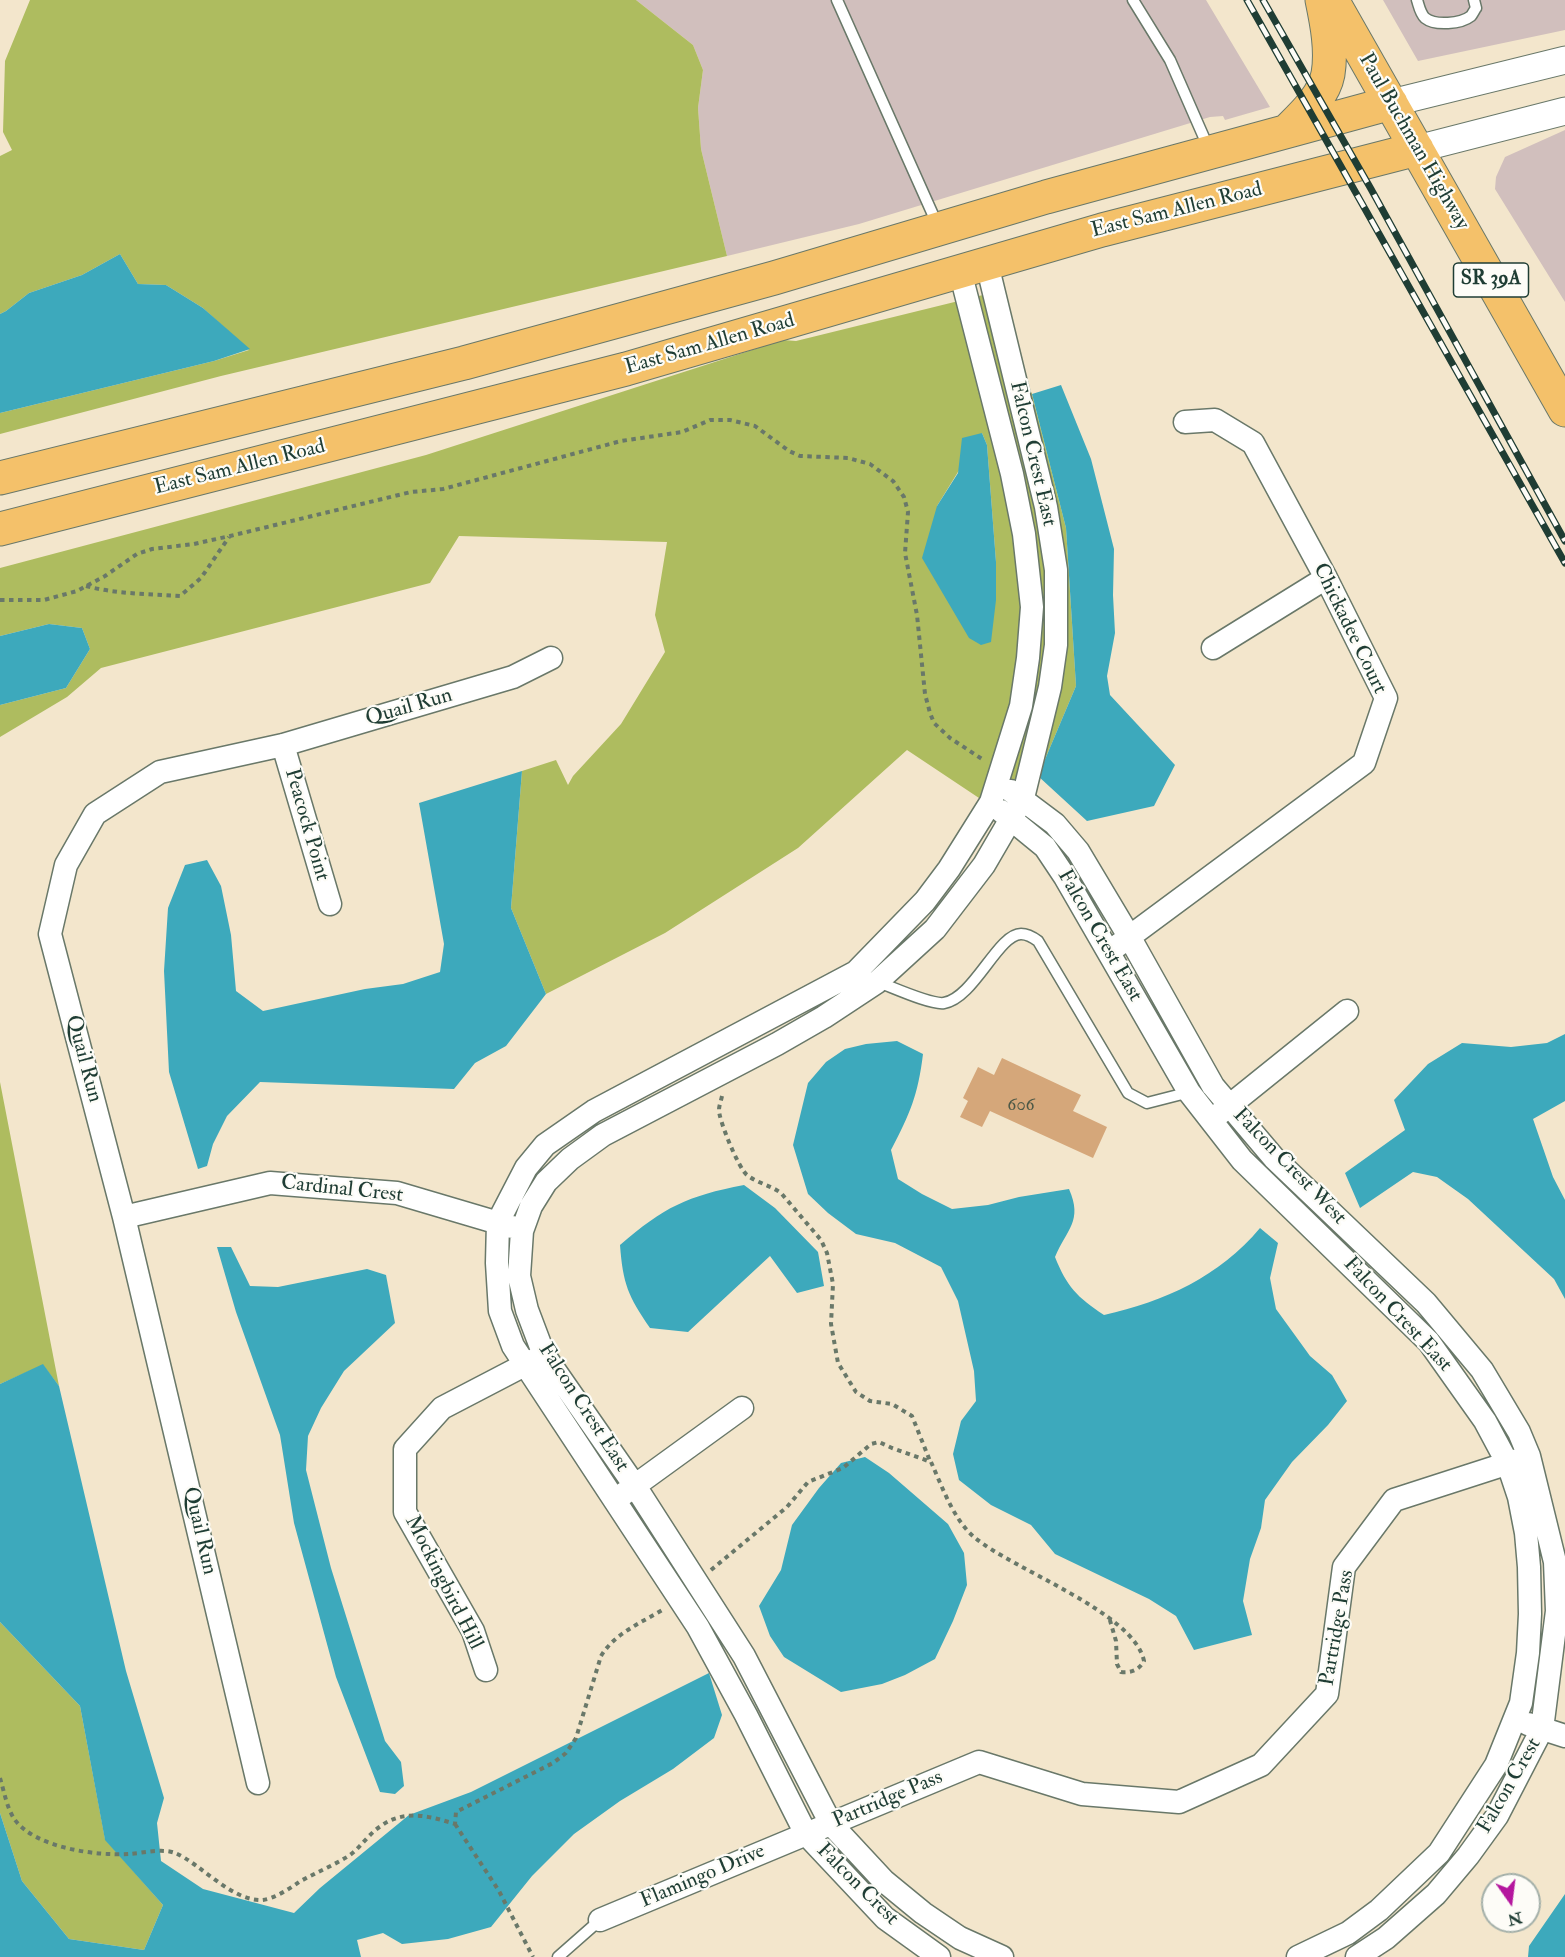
<!DOCTYPE html>
<style>
body{margin:0}
#map{position:relative;width:1565px;height:1957px;overflow:hidden;background:#f3e6cc;font-family:"IM FELL Double Pica",serif}
canvas{display:block}
.north{position:absolute;left:1481px;top:1873px;width:60px;height:60px;box-sizing:border-box;background:#fdfcf7;border:2px solid #a4b0a9;border-radius:50%;rotate:166deg;font-size:16px;font-weight:700;line-height:24px;text-align:center;color:#1f3d34}
.north::after{content:'';display:block;margin:auto;width:21px;height:27px;background:#b5179e;clip-path:polygon(50% 0,100% 100%,50% 72%,0 100%)}
</style>
<div id="map">
<canvas width="1565" height="1957"></canvas>
<div class="north">N</div>
</div>
<script>
const g = document.querySelector('canvas').getContext('2d');
g.lineJoin = 'round';
function fill(path, color) {
  g.fillStyle = color;
  g.fill(path, 'evenodd');
}
function trace(path, color, width, dash) {
  g.strokeStyle = color;
  g.lineWidth = width;
  g.lineCap = dash ? 'butt' : 'round';
  g.setLineDash(dash || []);
  g.stroke(path);
}
function write(font, color, halo, rows, align = 'center') {
  g.font = font + ' "IM FELL Double Pica",serif';
  g.lineWidth = 4.5;
  g.setLineDash([]);
  g.textBaseline = 'middle';
  g.strokeStyle = halo;
  g.fillStyle = color;
  for (const [text, x, y, turn = 0] of rows) {
    g.save();
    g.translate(x, y);
    g.rotate((+turn || 0) * Math.PI / 180);
    g.textAlign = isNaN(turn) ? turn : align;
    if (halo) g.strokeText(text, 0, 0);
    g.fillText(text, 0, 0);
    g.restore();
  }
}
fill(new Path2D(`
 M636 0H1206L1270 107 1225 120 1223 116 1210 117 859 224 727 256 701 149 698 108 703 70 693 45Z
 M1383 0H1565V30L1418 61Z
 M1565 130V302L1495 189 1496 177 1505 157Z`), '#d1bfbd');
fill(new Path2D(`
 M30 0H636L693 45 703 70 698 108 701 149 727 256 221 376 0 434V413L214 361 249 350 203 308 166 285 138 284 120 254 82 275 29 293 6 311 0 314V156L12 150 3 132 5 61Z
 M987 294 1032 394 1066 528 1076 686 1038 776 994 808 907 750 798 848 665 933 546 994 511 908 522 771 556 760 568 785 573 776 621 724 665 652 655 615 667 542 459 536 430 583 101 668 67 697 0 737V705L66 688 90 649 82 628 49 624 0 636V568L426 455 783 340 796 341ZM982 433 987 445 996 562V600L937 506Z
 M0 1082 59 1386 43 1365 0 1384Z
 M0 1622 80 1706 105 1839 163 1905 144 1950 69 1939 22 1881 0 1813Z`), '#aebc5f');
fill(new Path2D(`
 M120 254 138 284 166 285 203 308 250 349 214 361 0 413V314L6 311 29 293 82 275Z
 M1061 385 1091 459 1114 549 1113 595 1115 633 1107 676 1110 695 1175 765 1154 806 1087 821 1038 776 1076 686 1066 528 1032 394Z
 M982 433 987 445 996 562V600L991 642 981 645 969 638 922 558 937 506 958 473 962 438Z
 M49 624 82 628 90 649 66 688 0 705V636Z
 M522 771 511 908 546 994 506 1046 475 1063 454 1089 260 1082 227 1116 213 1144 207 1166 198 1169 169 1072 164 971 168 908 185 865 207 860 221 886 231 935 236 991 263 1011 365 989 403 984 440 972 444 944 419 803Z
 M1565 1034V1101L1533 1119 1553 1177 1565 1200V1299L1554 1279 1468 1199 1437 1177 1413 1172 1360 1208 1345 1173 1405 1130 1394 1100 1428 1064 1462 1043 1511 1047 1547 1043Z
 M897 1041 923 1054C918 1095 910 1114 891 1150L898 1179 922 1194 952 1209 988 1205 1019 1197 1069 1189C1083 1221 1067 1229 1055 1257 1067 1287 1077 1297 1104 1315 1165 1301 1219 1277 1260 1228L1278 1243 1270 1278 1276 1309 1310 1356 1332 1375 1347 1401 1328 1425 1292 1462 1265 1500 1261 1528 1250 1559 1243 1601 1252 1635 1194 1650 1176 1616 1149 1599 1055 1554 1031 1525 991 1505 959 1480 953 1454 961 1421 976 1401 974 1371 958 1301 941 1267 895 1243 856 1234 828 1213 808 1194 793 1145 808 1083 826 1062 845 1049 866 1044Z
 M744 1185 775 1208 818 1252 824 1286 797 1293 770 1256 688 1332 650 1328C628 1296 623 1284 620 1245 664 1207 687 1196 744 1185Z
 M217 1247H231L250 1286 278 1287 367 1269 386 1275 395 1323 344 1371 321 1408 308 1436 306 1470 331 1568 385 1741 401 1762 404 1786 395 1794 380 1792 336 1677 294 1523 280 1435 236 1312Z
 M43 1364 59 1386 126 1671 164 1798 157 1823 161 1861 203 1889 294 1913 320 1888 409 1815 471 1792 709 1673 722 1715 714 1738 673 1769 620 1801 574 1834 532 1876 491 1927 448 1939 402 1944 383 1933 357 1940 361 1957H0V1813L22 1881 69 1939 144 1950 163 1905 105 1840 80 1706 0 1622V1384Z
 M865 1457 889 1473 948 1524 964 1553 967 1585 953 1621 935 1659 905 1675 882 1684 841 1692 784 1657 770 1636 759 1606 781 1570 792 1525 819 1488 841 1463Z
 M1565 1894V1957H1528L1529 1946Z`), '#3da9bc');
fill(new Path2D(`
 M1002 1058 1081 1095 1073 1111 1107 1127 1093 1158 990 1111 982 1127 960 1117 968 1101 963 1098 978 1067 994 1075Z`), '#d5a77a');
const service = new Path2D(`
 M837 0 938 226
 M1133 0 1170 60 1209 149
 M1417 0C1419 6 1420 13 1425 18 1435 26 1461 24 1471 16 1472 15 1475 9 1476 8L1474 0
 M878 982C892 987 931 1005 944 1003 974 998 998 934 1021 934 1027 934 1034 938 1038 941L1128 1093 1147 1103 1190 1092
 M558 1957 600 1920`);
const minor = new Path2D(`
 M987 264 1046 507 1056 570V645L1050 687 1023 798 984 865 935 929 877 982 824 1017 777 1044 603 1135 570 1159 546 1182 531 1206 522 1231 519 1276 527 1310 544 1355 635 1486 744 1656 831 1824 884 1881 923 1913 960 1938 1002 1957
 M1213 648 1326 578
 M283 745 330 904
 M1011 791 1055 824 1078 851 1130 938 1213 1086 1274 1158 1426 1303 1482 1370 1519 1432 1529 1456 1555 1562 1557 1611 1542 1729 1497 1816 1468 1856 1436 1894 1386 1938 1357 1957
 M1001 811 1045 847 1065 877 1189 1092 1242 1160 1429 1342 1485 1421 1508 1464 1519 1497 1526 1533 1529 1567 1530 1614 1528 1653 1521 1703 1496 1765 1439 1853 1379 1910 1348 1933 1298 1957
 M1117 946 1364 763 1386 698 1326 578 1253 443 1215 420 1185 422
 M1219 1114 1347 1011
 M124 1217 270 1183 397 1193 512 1227
 M622 1495 742 1408
 M486 1670 473 1631 405 1512V1449L442 1408 538 1358
 M1528 1724 1565 1736
 M258 1783 124 1217 50 934 66 865 95 814 160 772 283 745 513 677 551 658
 M600 1920 979 1762 1082 1794 1179 1802 1261 1765 1327 1694 1344 1567 1394 1500 1521 1459
 M939 1957 885 1918 806 1834 746 1715 698 1627 513 1346 500 1311 497 1263 498 1222 526 1168 545 1145 594 1111 856 972 925 901 949 869 991 802 1021 706 1028 658 1032 607 1024 534 1012 474 960 271`);
const tertiary = new Path2D(`
 M1391 103 1565 60
 M1417 149 1565 111`);
const primary = new Path2D(`
 M1332 0 1565 410
 M1288 130C1303 115 1324 96 1328 74 1332 50 1327 24 1322 0
 M0 478 464 363 774 278 1046 197 1391 103
 M0 529 626 369 1102 230 1417 149`);
trace(service, '#697869', 13);
trace(minor, '#697869', 25);
trace(tertiary, '#697869', 29);
trace(primary, '#697869', 35);
trace(new Path2D(`
 M86 586C116 594 149 594 180 596L201 578 229 537
 M0 600H44L77 591 105 576 137 554 152 549 194 544 230 536 411 492 443 489 621 441 682 432 710 420H730L755 426 789 451 800 456 848 458 870 464 893 481 904 497 908 512 905 553 917 615 925 694 930 713 934 723 950 738 982 759
 M722 1096C721 1101 719 1106 719 1110 719 1121 739 1169 747 1175 757 1183 770 1185 781 1193L821 1240 827 1253 833 1284 831 1324 838 1363 856 1392 870 1401 892 1404 912 1416 930 1461
 M711 1570 787 1507 808 1482 843 1468 871 1444 879 1442 892 1448 931 1462C942 1486 953 1519 974 1537 1013 1570 1134 1612 1144 1661 1139 1670 1131 1673 1121 1672L1117 1664 1116 1641 1109 1617
 M0 1778C4 1791 7 1809 15 1820 36 1848 96 1856 129 1854 143 1853 162 1848 175 1853 200 1863 231 1901 262 1900 274 1899 289 1889 299 1882 315 1873 332 1866 347 1857 360 1849 368 1834 381 1826 404 1809 430 1816 455 1824L456 1812 553 1763 566 1753 576 1738 601 1656C615 1633 641 1623 664 1609
 M455 1824 499 1891 533 1957`), '#697869', 4, [4.5, 4.5]);
trace(service, '#fff', 10);
trace(minor, '#fff', 22);
trace(tertiary, '#fff', 27);
trace(primary, '#f4c16a', 33);
const rail = new Path2D(`
 M1247 0 1565 563
 M1263 0 1371 189 1565 541`);
trace(rail, '#1f3d34', 7);
trace(rail, '#fdfcf7', 4.5, [14]);
write('18px', '#4c5846', null, [
 ["606",1021,1106]
]);
for (const [x, y, w] of [
 [1491,280,75]
]) {
  const box = new Path2D();
  box.roundRect(x - w / 2, y - 17, w, 34, 4.5);
  g.fillStyle = '#fdfcf7';
  g.fill(box);
  trace(box, '#1f3d34', 1.5);
}
write('bold 20px', '#1f3d34', null, [
 ["SR 39A",1491,280]
]);
write('21px', '#1f3d34', '#fdfcf7', [
 ["Paul Buchman Highway",1413,142,60],
 ["East Sam Allen Road",1177,211,-14],
 ["East Sam Allen Road",710,345,-16],
 ["Falcon Crest East",1032,454,77],
 ["East Sam Allen Road",240,468,-14],
 ["Chickadee Court",1349,629,64],
 ["Quail Run",409,708,-16],
 ["Peacock Point",306,825,74],
 ["Falcon Crest East",1099,936,60],
 ["Quail Run",83,1059,75],
 ["Falcon Crest West",1289,1167,46],
 ["Cardinal Crest",342,1190,6],
 ["Falcon Crest East",1397,1315,47],
 ["Falcon Crest East",583,1408,57],
 ["Quail Run",199,1531,77],
 ["Mockingbird Hill",443,1583,63],
 ["Partridge Pass",1338,1628,-80],
 ["Falcon Crest",1510,1786,-60],
 ["Partridge Pass",888,1800,-23],
 ["Flamingo Drive",703,1877,-23],
 ["Falcon Crest",857,1885,45]
]);
</script>
